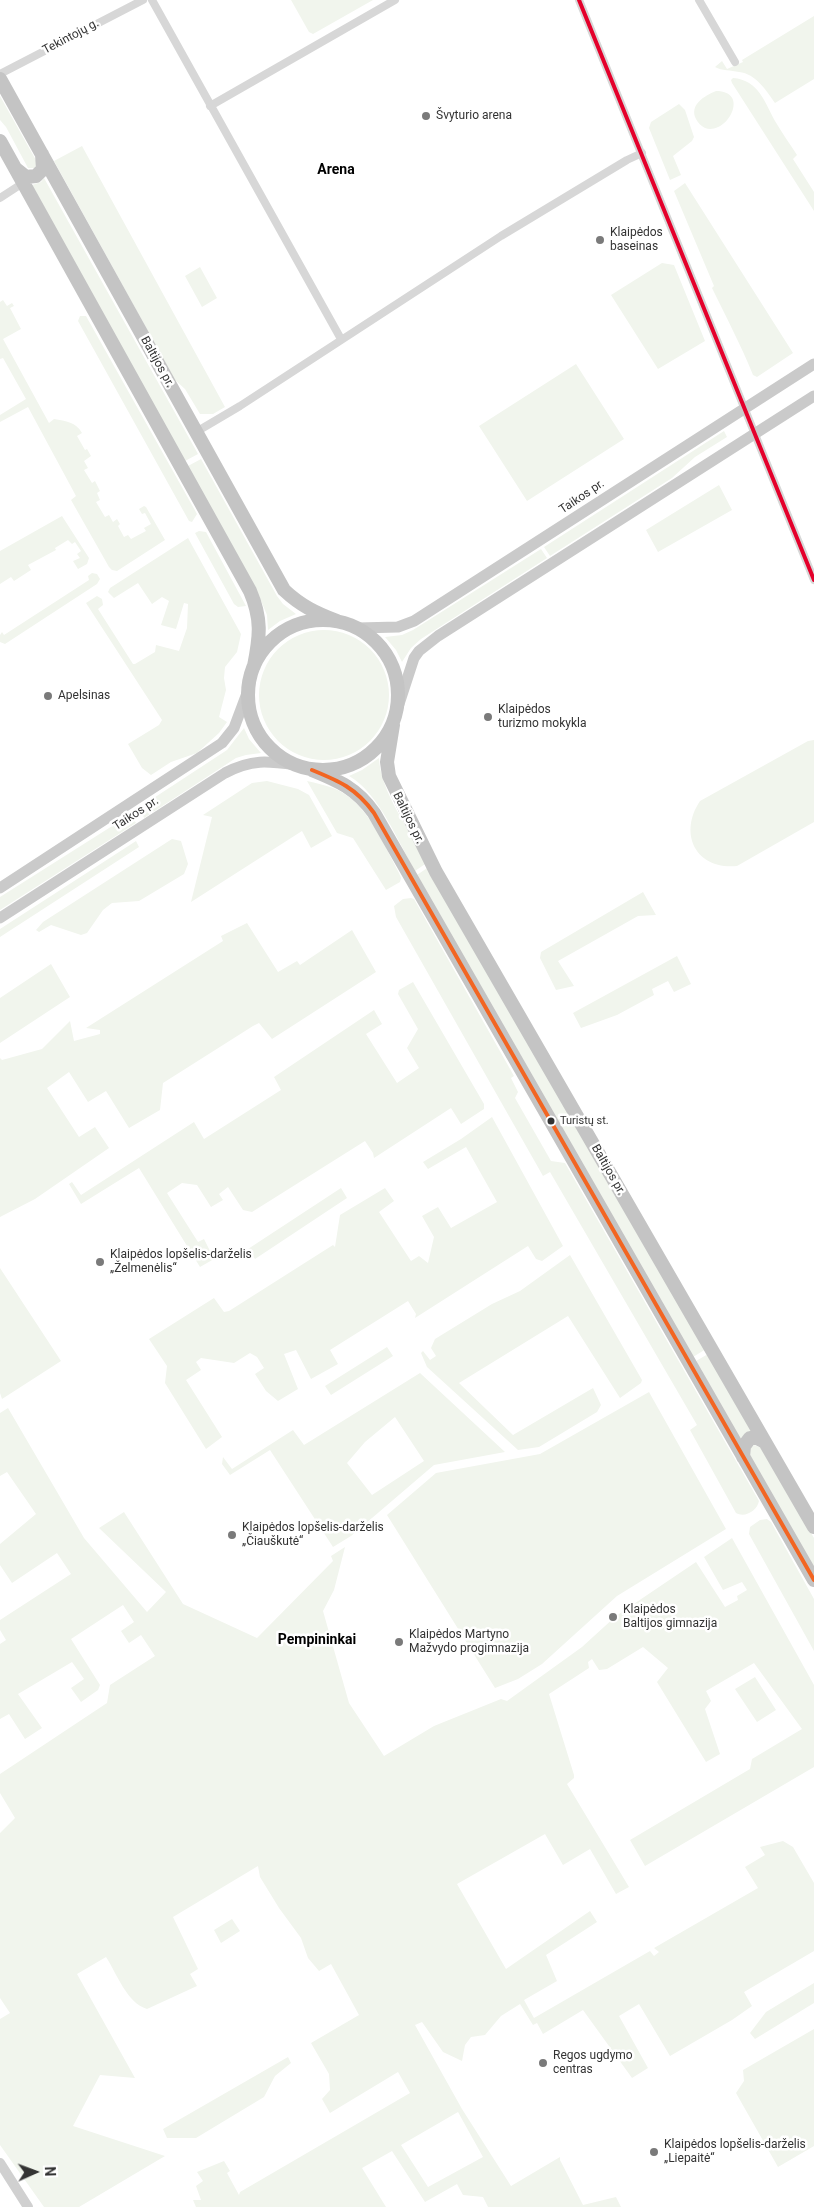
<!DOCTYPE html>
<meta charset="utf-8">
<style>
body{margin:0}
#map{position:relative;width:814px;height:2207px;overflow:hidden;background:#fff;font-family:Roboto,sans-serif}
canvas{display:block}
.north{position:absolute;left:10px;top:2147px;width:50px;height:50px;-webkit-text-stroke:4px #fff;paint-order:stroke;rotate:88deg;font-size:14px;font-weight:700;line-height:20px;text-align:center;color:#333}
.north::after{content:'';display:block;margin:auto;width:18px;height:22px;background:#333;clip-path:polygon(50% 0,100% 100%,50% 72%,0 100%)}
</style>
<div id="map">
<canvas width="814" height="2207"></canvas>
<div class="north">N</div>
</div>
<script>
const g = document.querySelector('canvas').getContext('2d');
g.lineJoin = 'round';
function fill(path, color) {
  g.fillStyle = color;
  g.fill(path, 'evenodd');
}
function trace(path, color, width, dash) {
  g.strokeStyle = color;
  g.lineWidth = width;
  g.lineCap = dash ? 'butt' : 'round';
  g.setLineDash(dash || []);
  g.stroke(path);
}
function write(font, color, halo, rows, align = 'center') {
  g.font = font + ' Roboto,sans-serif';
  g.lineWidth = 5;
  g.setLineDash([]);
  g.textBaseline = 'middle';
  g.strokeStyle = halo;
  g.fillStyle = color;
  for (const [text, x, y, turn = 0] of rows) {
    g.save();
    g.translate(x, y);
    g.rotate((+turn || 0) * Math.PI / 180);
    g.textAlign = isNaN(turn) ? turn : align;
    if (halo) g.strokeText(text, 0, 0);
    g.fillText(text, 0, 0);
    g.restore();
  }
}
fill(new Path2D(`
 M291 0H373L313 34 309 32Z
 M814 16V79L775 103C766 90 756 74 739 72 731 70 722 71 715 67L722 61 727 69 743 62 742 60Z
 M733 78C759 80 765 103 775 121 782 133 790 144 797 155L793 159 814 192V211L732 83 731 80Z
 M716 91C751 91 727 136 705 128 701 126 698 123 696 119 689 105 704 96 716 91Z
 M0 96 37 162 35 168H28L6 127 0 120Z
 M679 104 685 110 694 137 692 141 673 156 681 175 670 180 649 128 651 122Z
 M82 146 225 407 213 414H200L185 389 175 380 54 161Z
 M44 178 198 454 185 461 32 185 41 182Z
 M685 183 793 353 757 377 753 375C741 345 726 317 712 288L714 286 674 191Z
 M662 263 674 265 705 341 658 369 611 295Z
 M200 267 217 298 202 307 185 276Z
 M3 300 7 306 12 303 14 306 10 308 21 329 3 339 49 423 54 419C66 421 76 422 82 433L77 436 85 450 87 449 91 456 84 461 88 468 84 470 92 483 95 481 100 491 97 493 100 500 96 502 105 517 109 515 113 522 117 519 120 524 118 526 124 537 128 535 131 539 146 531 144 528 151 524 145 513 142 514 139 509 144 506 146 507 165 540 117 571 112 570 109 567 71 500 76 496 28 407 0 422V415L26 399 3 358 0 359V302Z
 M80 316H86L197 514 192 522 189 521 78 321Z
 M576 364 624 439 527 501 479 426Z
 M724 431 727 437 695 457 672 478 550 556 544 547Z
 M201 459 277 596 283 604 296 614 280 621 268 630 267 615 259 596 188 466Z
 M719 485 732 510 658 552 646 530Z
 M62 516 89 558 87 564 78 569 73 561 80 558 77 554 81 551 75 542 72 544 68 540 55 548 56 550 28 565 31 570 14 581 11 577 0 584V551Z
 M199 531 206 532 246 606 238 607 234 604 195 533Z
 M188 538 241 634 237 652 225 667 224 678 226 690 219 717 227 722 219 733 197 753 171 762 151 775 142 768 128 744 159 725 162 720 86 603 97 596 102 599 103 605 98 609 133 664H135L155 652 156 645 179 651 187 628 188 604 184 603 176 629 161 625 169 601 162 597 152 604 138 583 114 598 108 592 110 588Z
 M541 549 547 558 421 639 411 648 402 662 396 650 385 637 402 635 413 630Z
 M92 573 97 574 100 579 97 584 5 644 0 642V635L2 632 4 635 89 580 88 576Z
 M259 695a65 65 0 1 1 130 0a65 65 0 1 1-130 0Z
 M244 728 249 739 261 753 246 755 236 758 144 818 143 815H139L137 809 227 750Z
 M814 740V822L737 866C696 870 678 834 700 801L808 741Z
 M379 758C380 791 411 833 428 862L415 871C398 842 379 793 349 776L362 770Z
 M267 781 298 789 309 795 332 836 311 848 302 831 191 902 212 817 203 815 252 783Z
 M307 781C316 783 325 785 333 788 367 801 383 843 399 873L401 878 400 882 386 890 353 838 337 833Z
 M128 816H132L136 823 0 910V897Z
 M172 839 181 841 188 864 184 874 139 901 112 903 103 910 87 933 81 935 51 925 39 932 36 930 43 922Z
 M136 841 139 847 0 937V929Z
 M430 866 706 1349 693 1357 417 875Z
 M643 892 656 915 638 916 558 961 574 986 556 990 540 958 541 952Z
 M411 898 414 899 514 1076 511 1078 518 1092 515 1098 551 1161 565 1163 759 1501C757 1511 745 1518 736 1513L690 1430 697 1425 550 1172 543 1176 396 917 394 906 403 899Z
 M247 923 278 972 297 961 300 965 352 930 376 972 272 1039 259 1023 253 1026 163 1083 160 1110 129 1128 106 1091 88 1102 69 1072 47 1088 79 1137 95 1127 109 1148 35 1199 0 1217V1058L2 1060 42 1049 70 1021 74 1041 100 1034V1030L86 1028 223 941 221 936Z
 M677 956 691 984 674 992 668 981 652 989 654 995 617 1015 581 1028 573 1013Z
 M51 964 70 997 0 1043V998Z
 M413 982 484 1104V1109L461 1124 451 1108 374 1158 373 1153 365 1141 252 1212 243 1210 228 1187 219 1194 223 1200 211 1207 197 1185 182 1183 167 1193 198 1242 204 1239 214 1259 200 1267 139 1168 81 1204 69 1184 72 1182 81 1195 194 1122 204 1139 281 1090 274 1077 374 1010 382 1024 366 1034 397 1083 419 1068 407 1048 418 1029 398 994 399 990Z
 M492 1117 563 1246 542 1261 536 1259 528 1246 415 1318 416 1314 408 1301 330 1350 338 1364 311 1379 296 1350 284 1354 298 1389 278 1401 266 1391 255 1374 264 1368 257 1357 250 1353 234 1363 201 1358 196 1362 201 1370 186 1380 222 1437 206 1449 165 1383 167 1366 149 1339 214 1298 224 1312 229 1311 333 1245 335 1247 340 1215 385 1188 394 1201 379 1212 411 1261 419 1256 428 1263 434 1237 422 1216 438 1207 451 1228 497 1202 466 1147 428 1169 423 1162 461 1139Z
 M341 1188 347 1198 255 1259 248 1249Z
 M570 1255 642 1380 641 1383 620 1398 568 1316 459 1383 513 1435 593 1388 601 1405 597 1412 539 1447 518 1450 427 1367 421 1353 423 1351 430 1360 436 1356 431 1348 435 1339 492 1304 520 1291Z
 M0 1268 61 1361 2 1399 0 1393Z
 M387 1347 393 1356 331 1395 325 1386Z
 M708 1354 752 1431 741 1440 696 1361Z
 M420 1373 505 1452 434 1465 351 1536 333 1547 270 1450 230 1475 222 1464 223 1457 232 1469 293 1430 304 1445ZM395 1417 424 1461 372 1495 347 1463 365 1442Z
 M649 1392 726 1529 617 1596 542 1664 518 1679 495 1688 387 1515 436 1473 540 1454Z
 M8 1408 84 1538 147 1612 166 1592 99 1528 124 1512 183 1604 257 1638 333 1561 331 1556 345 1547 334 1590 323 1611 349 1703 384 1756 434 1726 501 1699 507 1701 582 1647 616 1616 696 1562 725 1607 738 1600 737 1596 747 1590 742 1582 723 1590 704 1557 732 1538 814 1685V1767L645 1866 630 1840 750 1769 752 1759 802 1729 754 1663 706 1691 711 1701 705 1709 720 1754 706 1762 657 1682 668 1668 643 1647 607 1669 599 1670 592 1659 588 1662 589 1668 549 1694 574 1775V1778L567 1784 629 1887 616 1894 590 1849 563 1865 545 1834 457 1884 506 1969 590 1911 597 1922 546 1955 557 1981 524 2000 534 2018 650 1951 654 1956 659 1952 654 1948 758 1888 745 1867 765 1855 760 1847 783 1841 793 1847 814 1883V1951L744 1992 752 2006 732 2020 670 2056 639 2004 619 2016 648 2068 632 2078 583 2010 543 2034 537 2023 533 2025 520 2004 501 2016 485 2035 471 2037 465 2045 462 2061 443 2052 422 2022 415 2025 462 2109 511 2186 560 2157V2160L583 2205 616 2197 621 2207H488L483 2197 463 2195 457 2184 425 2202 392 2151 362 2168 386 2207H196L193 2200H201L196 2186 203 2181 197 2172 224 2161 230 2171 227 2173 239 2195 240 2192 410 2093 398 2072 330 2113 322 2099 330 2090 329 2074 311 2043 359 2015 331 1964 319 1971 308 1958 301 1938 279 1908 260 1877 258 1866 173 1917 198 1969 190 1974 197 1986 147 2009C127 2003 117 1974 106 1957L77 1974 135 2078 100 2075 73 2126 165 2156 79 2207H44L0 2145V2019L10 2013 0 1998V1833L15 1818 0 1793V1774L107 1703 110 1685 155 1656 141 1635 129 1643 121 1631 134 1622 123 1605 71 1639 100 1685 98 1690 81 1702 71 1688 84 1679 72 1662 18 1694 42 1728 25 1739 9 1714 0 1719V1644L6 1640 0 1630V1620L71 1574 57 1553 12 1583 0 1565V1544L36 1514 7 1472 0 1476V1413ZM458 2112 483 2157 428 2187 401 2145Z
 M754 1445 762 1448 814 1538V1568L749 1455 750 1448Z
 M767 1519 771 1522 814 1599V1651L749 1534 750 1527 760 1520Z
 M755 1677 776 1710 757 1722 735 1689Z
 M232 1919 240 1931 221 1943 214 1930Z
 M814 1983V2003L755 2039 750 2033 766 2012Z
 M814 2029V2146L778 2167 736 2093 744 2081 743 2070Z
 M288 2057 291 2063 275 2076 264 2097 196 2138H167L163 2129Z`), '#f1f5ed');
trace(new Path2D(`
 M152 0 341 339
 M579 0 814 580
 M699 0 735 62
 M0 74 143 0
 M210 106 395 0
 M0 198 23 183
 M196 432 240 406 501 236 627 160 642 153`), '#d7d7d7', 8);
trace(new Path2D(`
 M0 2163 28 2207`), '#d0d0d0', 10);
trace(new Path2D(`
 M358 628 398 627 414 621 814 364
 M398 707 414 658 419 651 438 636 814 396
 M0 888 222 743 234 728 249 688
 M0 918 225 773C252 759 267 761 296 765`), '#cacaca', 11);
trace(new Path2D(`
 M0 79 284 590C301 606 316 613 337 621
 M0 141 250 591C262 619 260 636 254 666
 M16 169 26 177 36 176 43 169 42 154
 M248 695a75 75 0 1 1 150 0a75 75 0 1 1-150 0Z
 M393 725 387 762 389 776 436 872 814 1527
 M312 770C339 781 356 788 374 813L814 1580
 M743 1457 744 1446 750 1438H757L765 1442`), '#c4c4c4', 14);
trace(new Path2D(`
 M579 0 814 580`), '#e4002b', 4);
trace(new Path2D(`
 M312 770C339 781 356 788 374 813L814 1580`), '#f26522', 4);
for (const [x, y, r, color] of [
 [426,116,5,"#7a7a7a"],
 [600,240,5,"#7a7a7a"],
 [48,696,5,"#7a7a7a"],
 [488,717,5,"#7a7a7a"],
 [551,1121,4.5,"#333"],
 [100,1262,5,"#7a7a7a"],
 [232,1535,5,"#7a7a7a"],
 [613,1617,5,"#7a7a7a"],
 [399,1642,5,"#7a7a7a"],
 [543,2063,5,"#7a7a7a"],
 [654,2152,5,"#7a7a7a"]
]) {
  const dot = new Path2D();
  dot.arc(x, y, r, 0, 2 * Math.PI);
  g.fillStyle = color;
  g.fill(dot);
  trace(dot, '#fff', 2);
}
write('11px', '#333', '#fff', [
 ["Turistų st.",560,1121]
], 'left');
write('12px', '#333', '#fff', [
 ["Tekintojų g.",71,37,-28],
 ["Baltijos pr.",157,362,61],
 ["Taikos pr.",582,497,-34],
 ["Taikos pr.",136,814,-33],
 ["Baltijos pr.",408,818,64],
 ["Baltijos pr.",608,1170,60]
]);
write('12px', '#333', '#fff', [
 ["Švyturio arena",436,116],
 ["Klaipėdos",610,233],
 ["baseinas",610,247],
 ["Apelsinas",58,696],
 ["Klaipėdos",498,710],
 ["turizmo mokykla",498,724],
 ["Klaipėdos lopšelis-darželis",110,1255],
 ["„Želmenėlis“",110,1269],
 ["Klaipėdos lopšelis-darželis",242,1528],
 ["„Čiauškutė“",242,1542],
 ["Klaipėdos",623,1610],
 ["Baltijos gimnazija",623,1624],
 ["Klaipėdos Martyno",409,1635],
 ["Mažvydo progimnazija",409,1649],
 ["Regos ugdymo",553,2056],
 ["centras",553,2070],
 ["Klaipėdos lopšelis-darželis",664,2145],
 ["„Liepaitė“",664,2159]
], 'left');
write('bold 14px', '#000', '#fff', [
 ["Arena",336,170],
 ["Pempininkai",317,1640]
]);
</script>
